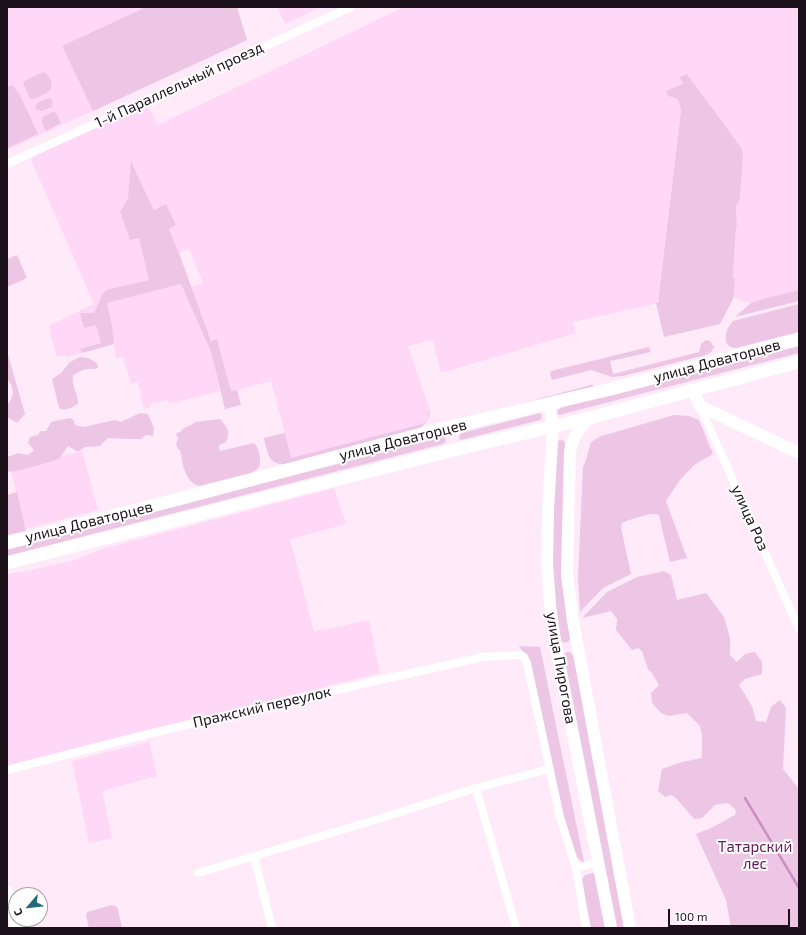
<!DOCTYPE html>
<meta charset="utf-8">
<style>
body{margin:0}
#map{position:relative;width:806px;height:935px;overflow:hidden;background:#feeaf9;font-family:"Exo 2",sans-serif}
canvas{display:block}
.frame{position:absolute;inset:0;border:8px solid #1c111a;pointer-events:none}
.north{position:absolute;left:8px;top:887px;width:40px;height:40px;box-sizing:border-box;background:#fefefe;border:1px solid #a49fa3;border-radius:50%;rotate:242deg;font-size:11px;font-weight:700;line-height:16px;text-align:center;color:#1c111a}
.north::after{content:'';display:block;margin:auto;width:14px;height:18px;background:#246b79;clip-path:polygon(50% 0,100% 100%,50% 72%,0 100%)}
.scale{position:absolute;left:668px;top:909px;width:122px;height:18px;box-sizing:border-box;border:2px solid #1c111a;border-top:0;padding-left:5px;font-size:12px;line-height:14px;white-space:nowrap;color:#1c111a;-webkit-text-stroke:3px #fefefe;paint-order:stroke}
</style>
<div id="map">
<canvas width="806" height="935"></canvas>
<div class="frame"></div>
<div class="north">С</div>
<div class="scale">100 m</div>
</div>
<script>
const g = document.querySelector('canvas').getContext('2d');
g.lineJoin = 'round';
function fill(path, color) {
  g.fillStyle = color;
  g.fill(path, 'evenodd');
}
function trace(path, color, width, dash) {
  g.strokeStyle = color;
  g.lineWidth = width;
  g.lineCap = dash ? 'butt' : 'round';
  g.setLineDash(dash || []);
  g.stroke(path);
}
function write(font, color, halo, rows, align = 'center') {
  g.font = font + ' "Exo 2",sans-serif';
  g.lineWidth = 4;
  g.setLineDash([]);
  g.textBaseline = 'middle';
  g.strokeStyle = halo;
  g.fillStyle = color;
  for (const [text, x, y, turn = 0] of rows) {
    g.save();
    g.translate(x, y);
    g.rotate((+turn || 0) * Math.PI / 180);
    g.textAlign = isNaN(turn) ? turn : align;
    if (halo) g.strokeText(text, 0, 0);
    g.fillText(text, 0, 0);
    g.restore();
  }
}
fill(new Path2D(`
 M7 7H228L243 42 7 150Z
 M277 7H321L285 24Z
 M404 7H799V290L763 299 751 303 741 301 734 297 735 279H733L736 227 737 223 736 206 740 199 743 155 740 148 687 74 683 84 675 97 679 102 681 111 659 294V303L573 322 576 333 441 373 433 340 408 346 430 411 429 419 425 424 280 464 274 462 271 460 267 448 264 438 285 433 271 381 231 392 217 339 211 341 191 287 203 283 189 249 179 253 169 228 176 225 166 205 154 210 132 162 128 198 120 212 130 240 143 237 155 291 181 284 211 352 220 391 169 404 168 400 150 404 151 407 144 409 138 382 131 384 123 357 116 358 114 344 67 357 66 355 57 357 51 336 50 325 94 304 32 162 33 155 148 106 158 125Z
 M82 451 98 510 25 529 11 471Z
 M334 488 346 524 290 539 314 632 369 620 380 673 7 766V574L27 571 74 560 102 549Z
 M149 742 157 776 102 791 112 838 89 843 72 761Z`), '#fed8f6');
fill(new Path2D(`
 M142 7H237L247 40 93 111 62 46 142 9Z
 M43 72C47 74 48 75 50 79 56 92 43 95 33 99L30 98 23 83 24 81Z
 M687 74 742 149 743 155 740 199 736 206 737 227H736L733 278 735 279 734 297 720 324 664 337 656 303 659 302V294L681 111C679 100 679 98 668 96L666 91 683 84 680 77Z
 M12 85 20 95 38 134 7 148V88Z
 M49 98C53 99 53 103 52 107L41 111 36 109 35 106 39 102Z
 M53 112 56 113 61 123 46 131 42 124V117Z
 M131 161 154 210 166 204 176 225 169 229 179 253 211 341 217 339 231 391 237 390 241 405 225 409 211 352 181 284 107 303 112 326 114 344 82 353 80 349 101 343 96 325 84 328 80 313H94L102 295 106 290 149 280 140 243V238L130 240 120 212 128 198Z
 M17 255 27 278 7 287V259Z
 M799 290V301L735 317 751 303 763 299Z
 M799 304V332L736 348C726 348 724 339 727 330 728 327 731 324 733 321Z
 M706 340 710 341 714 347C711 353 709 354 702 356L623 376 612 377 591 370 552 380 550 374 551 371 649 347 651 352 610 361 613 374 699 352C701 346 700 344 706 340Z
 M799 346V353L559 415 557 413 558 410 562 407Z
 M7 351 25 414 17 423 7 417V403H9L13 394 12 386 7 379Z
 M80 357 88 358 97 363 98 368 95 369H85L73 375C71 385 78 394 78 404 72 407 66 412 59 408L52 379 61 373 70 362Z
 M591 385H593V387L508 407Z
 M429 411H430C429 419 426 423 420 428L285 464C268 465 267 451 264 438L285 433 291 458 422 424C428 422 428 417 429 411Z
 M140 413 148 414 154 428 153 436 146 435 141 439H128L108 438 100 446 85 447 78 452 68 446 59 459 22 470 7 472V457L18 453 28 455 34 450 28 443 30 437 38 435 40 431H46L51 422 70 418 74 420 75 425 83 427 115 420 121 422Z
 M540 413 541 414 542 418 540 420 461 440 459 439V436L462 433Z
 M674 415 689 416 699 420 713 454 694 465 680 480 666 501 687 558 670 562 659 515 656 514H649L626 521 622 523 621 527 631 574 603 588 580 612 578 577 583 467 586 460 591 442 599 437 605 435Z
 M220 419C227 427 231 432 226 442L219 445 220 451 254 443C259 447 262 460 259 467 257 470 254 471 251 473L199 486C184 481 183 464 180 450L178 449 176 444 178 439 176 433 180 432 184 428 191 425 195 422Z
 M443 437 446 439 445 443 443 444 7 556V549Z
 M560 440 564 441 565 444 561 576 570 639 568 642 565 643 562 642 561 641 554 601 552 545 557 442Z
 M17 492 26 531 7 535V495Z
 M664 571 671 575 677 600 706 593 724 617 730 638V655L737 662 745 654 755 652 762 662V674L745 679 739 685 752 706 756 721 766 722 771 707 780 700 786 708 783 769 799 789V928H731L726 900 696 834 709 829 735 815 736 810 728 803 715 805 702 818 694 819 676 798 671 795 665 797 658 791 662 769 682 762 702 758V734L700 726 687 713 669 716 661 713 652 703 651 693 659 685 652 673 648 669 642 651 638 648 632 650 616 630 617 619 611 611 582 618 607 592 637 577Z
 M519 646 540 647 584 862 581 861 577 857 562 814 527 655 520 648Z
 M566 652H570L574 656 627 928H617L564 656Z
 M593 873 599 880 608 928H591L582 880 585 875Z
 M112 905 117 907 118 910 122 928H89L86 916 87 912Z`), '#eec6e5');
trace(new Path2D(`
 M745 798 799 888`), '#cc8fc1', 2.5);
trace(new Path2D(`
 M7 164 351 7
 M700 406 799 629
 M7 770 148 734 380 680 483 657 519 655 524 657 527 663 560 817 576 868 586 928
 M476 788 516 928
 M254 856 272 928
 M576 868 599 862
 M198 873 385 817 476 788 549 769`), '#fff', 8);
trace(new Path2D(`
 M693 390 700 406 799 453
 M549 404 553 426 548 510 547 563 550 605 556 648 611 928
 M589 418C578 429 573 437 570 452L567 574 573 621 630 928
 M7 892 17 928`), '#fff', 12);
trace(new Path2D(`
 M7 543 179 499 433 431 615 388 799 339
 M7 563 462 448 589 418 799 362`), '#fff', 13);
write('15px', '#1c111a', '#fefefe', [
 ["1-й Параллельный проезд",179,85,-25],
 ["улица Доваторцев",717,361,-15],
 ["улица Доваторцев",403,440,-14],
 ["улица Роз",750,518,66],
 ["улица Доваторцев",89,522,-14],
 ["улица Пирогова",561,668,80],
 ["Пражский переулок",262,707,-13]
]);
write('15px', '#621a59', '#fefefe', [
 ["Татарский",755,847],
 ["лес",755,864]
]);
</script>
